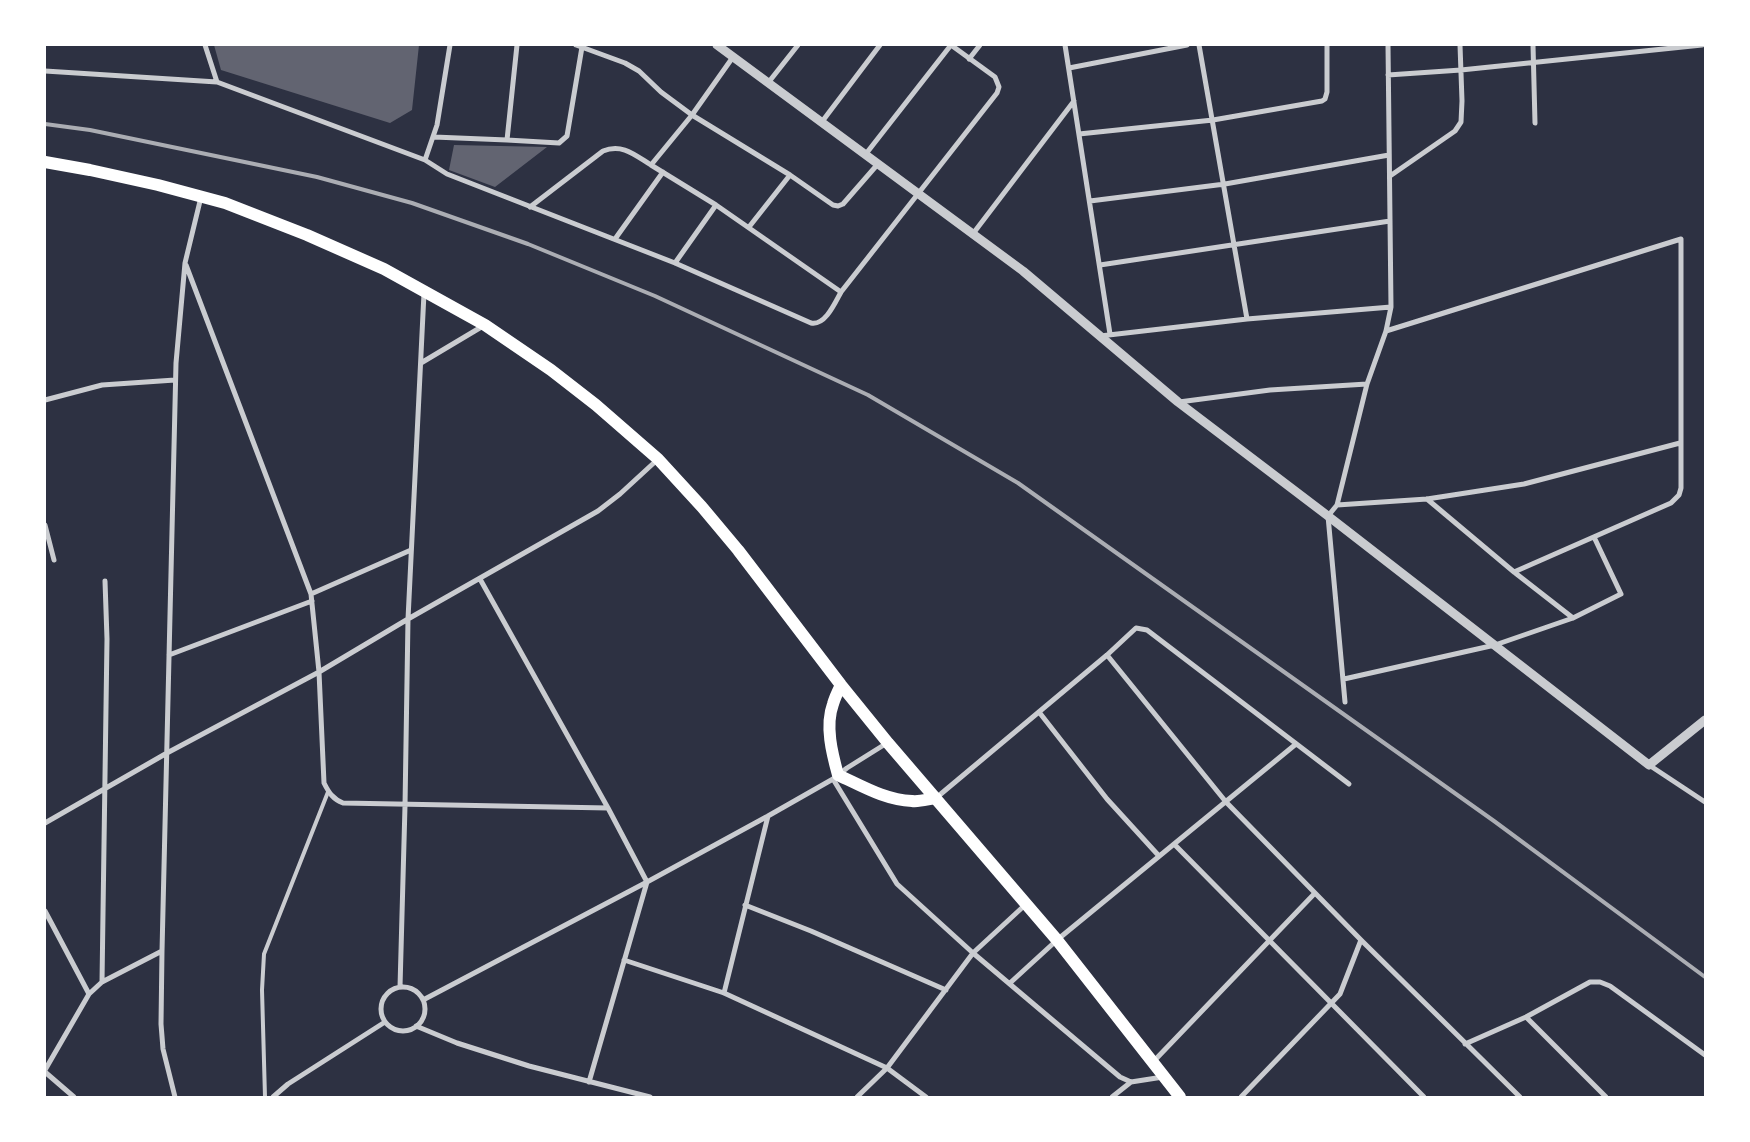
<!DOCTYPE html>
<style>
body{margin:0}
#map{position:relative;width:1750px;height:1142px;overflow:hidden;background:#2d3142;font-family:"Source Sans 3",sans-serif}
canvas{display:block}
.frame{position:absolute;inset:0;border:46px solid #fff;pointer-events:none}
</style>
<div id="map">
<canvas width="1750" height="1142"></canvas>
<div class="frame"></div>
</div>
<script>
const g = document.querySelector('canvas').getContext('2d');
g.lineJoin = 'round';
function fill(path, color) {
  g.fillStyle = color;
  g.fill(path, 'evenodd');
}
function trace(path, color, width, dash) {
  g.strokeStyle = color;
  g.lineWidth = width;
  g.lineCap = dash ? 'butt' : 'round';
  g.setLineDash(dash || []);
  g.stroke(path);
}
fill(new Path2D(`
 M214 45H419L412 110 390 123 221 70Z
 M454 145 547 147 495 187 449 170Z`), '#626471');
trace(new Path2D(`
 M265 1097 262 990 264 954 328 792`), '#caccd0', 4);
trace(new Path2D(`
 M205 45 217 82
 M576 45 625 63 639 71 661 92 692 115 790 175 833 205 838 206 843 204 877 165
 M1065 45 1110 334
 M1199 45 1247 319
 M1533 45 1535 123
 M733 57 692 115 651 165 716 205 841 292 997 93 999 87 995 77 951 45
 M969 59 980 45
 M1069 68 1187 45
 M45 71 217 82 425 160 437 125 450 45
 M1388 75 1461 70 1702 45
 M768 83 798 45
 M821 123 880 45
 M1079 134 1213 120 1322 101 1325 99 1327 92V45
 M434 137 507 140 517 45
 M507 140 559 143 567 136 582 47
 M865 155 951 45
 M425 160 447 174 675 263 811 323C825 326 835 303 841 292
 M1390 176 1455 131 1461 122 1462 101 1460 45
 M1090 201 1225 184 1389 155
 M530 207 603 151C622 143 635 155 651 165
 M749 227 790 175
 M972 235 1074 101
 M615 239 663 172
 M675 263 716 205
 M186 265 311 594
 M1100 265 1390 221
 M1386 331 1681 239V488L1679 495 1671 503 1514 572
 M1100 336 1247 319 1391 307
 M421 363 483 326
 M45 400 102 385 175 380
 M1179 402 1270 390 1367 384
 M1427 499 1514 572 1573 618
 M1337 505 1427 499 1524 484 1680 443
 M45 525 54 560
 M411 550 311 594 319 672 408 619 598 511 620 494 657 460
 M480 579 608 808
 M169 655 312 601
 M1107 655 1226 802 1361 940 1520 1097
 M1344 679 1495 645 1573 618 1621 594 1594 537
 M1345 702 1328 516 1337 505 1367 384 1386 331 1391 307 1388 45
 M1039 712 1107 799 1159 856
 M1649 765 1705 802
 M833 779 897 884 973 953 1120 1077 1131 1082 1163 1077
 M936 798 1107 655 1136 628 1147 630 1349 784
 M45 823 167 753 319 672 324 783C329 793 333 799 343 803L608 808 647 882 589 1082
 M1174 844 1424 1097
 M745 905 811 931 946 990
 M45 911 89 994
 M162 951 176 363 185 263 201 197
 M624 960 724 993 887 1068 926 1097
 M102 982 107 639 105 581
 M1010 983 1057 940 1296 744
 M400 987 405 806 408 619 424 293
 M381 1009a22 22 0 1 1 44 0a22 22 0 1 1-44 0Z
 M724 993 768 816
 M423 1000 647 882 768 816 833 779 847 768 887 743
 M1526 1017 1606 1097
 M416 1026 457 1043 529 1066 650 1097
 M1465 1044 1526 1017 1590 982H1600L1610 986 1705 1055
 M1153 1062 1315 893
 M45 1070 89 994 102 982 162 951 161 1024 163 1049 175 1097
 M45 1072 74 1097
 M273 1097 288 1084 385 1022
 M857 1097 887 1068 973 953 1025 905
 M1112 1097 1131 1082
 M1241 1097 1340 994 1361 940`), '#caccd0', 5);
trace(new Path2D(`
 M717 45 1023 271 1178 402 1328 516 1649 765 1705 720`), '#caccd0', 9);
trace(new Path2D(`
 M45 162 90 170 158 185 225 203 307 235 384 269 485 325 551 370 596 405 658 459 702 507 738 550 841 685 888 743 1057 940 1180 1097
 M841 685C838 691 835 697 833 704 825 726 832 753 838 775 862 786 885 800 912 801 920 802 928 799 936 798`), '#fff', 12);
trace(new Path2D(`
 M45 124 90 130 317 177 412 203 528 244 655 296 868 395 1018 483 1494 821 1705 977`), '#abadb3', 4);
</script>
